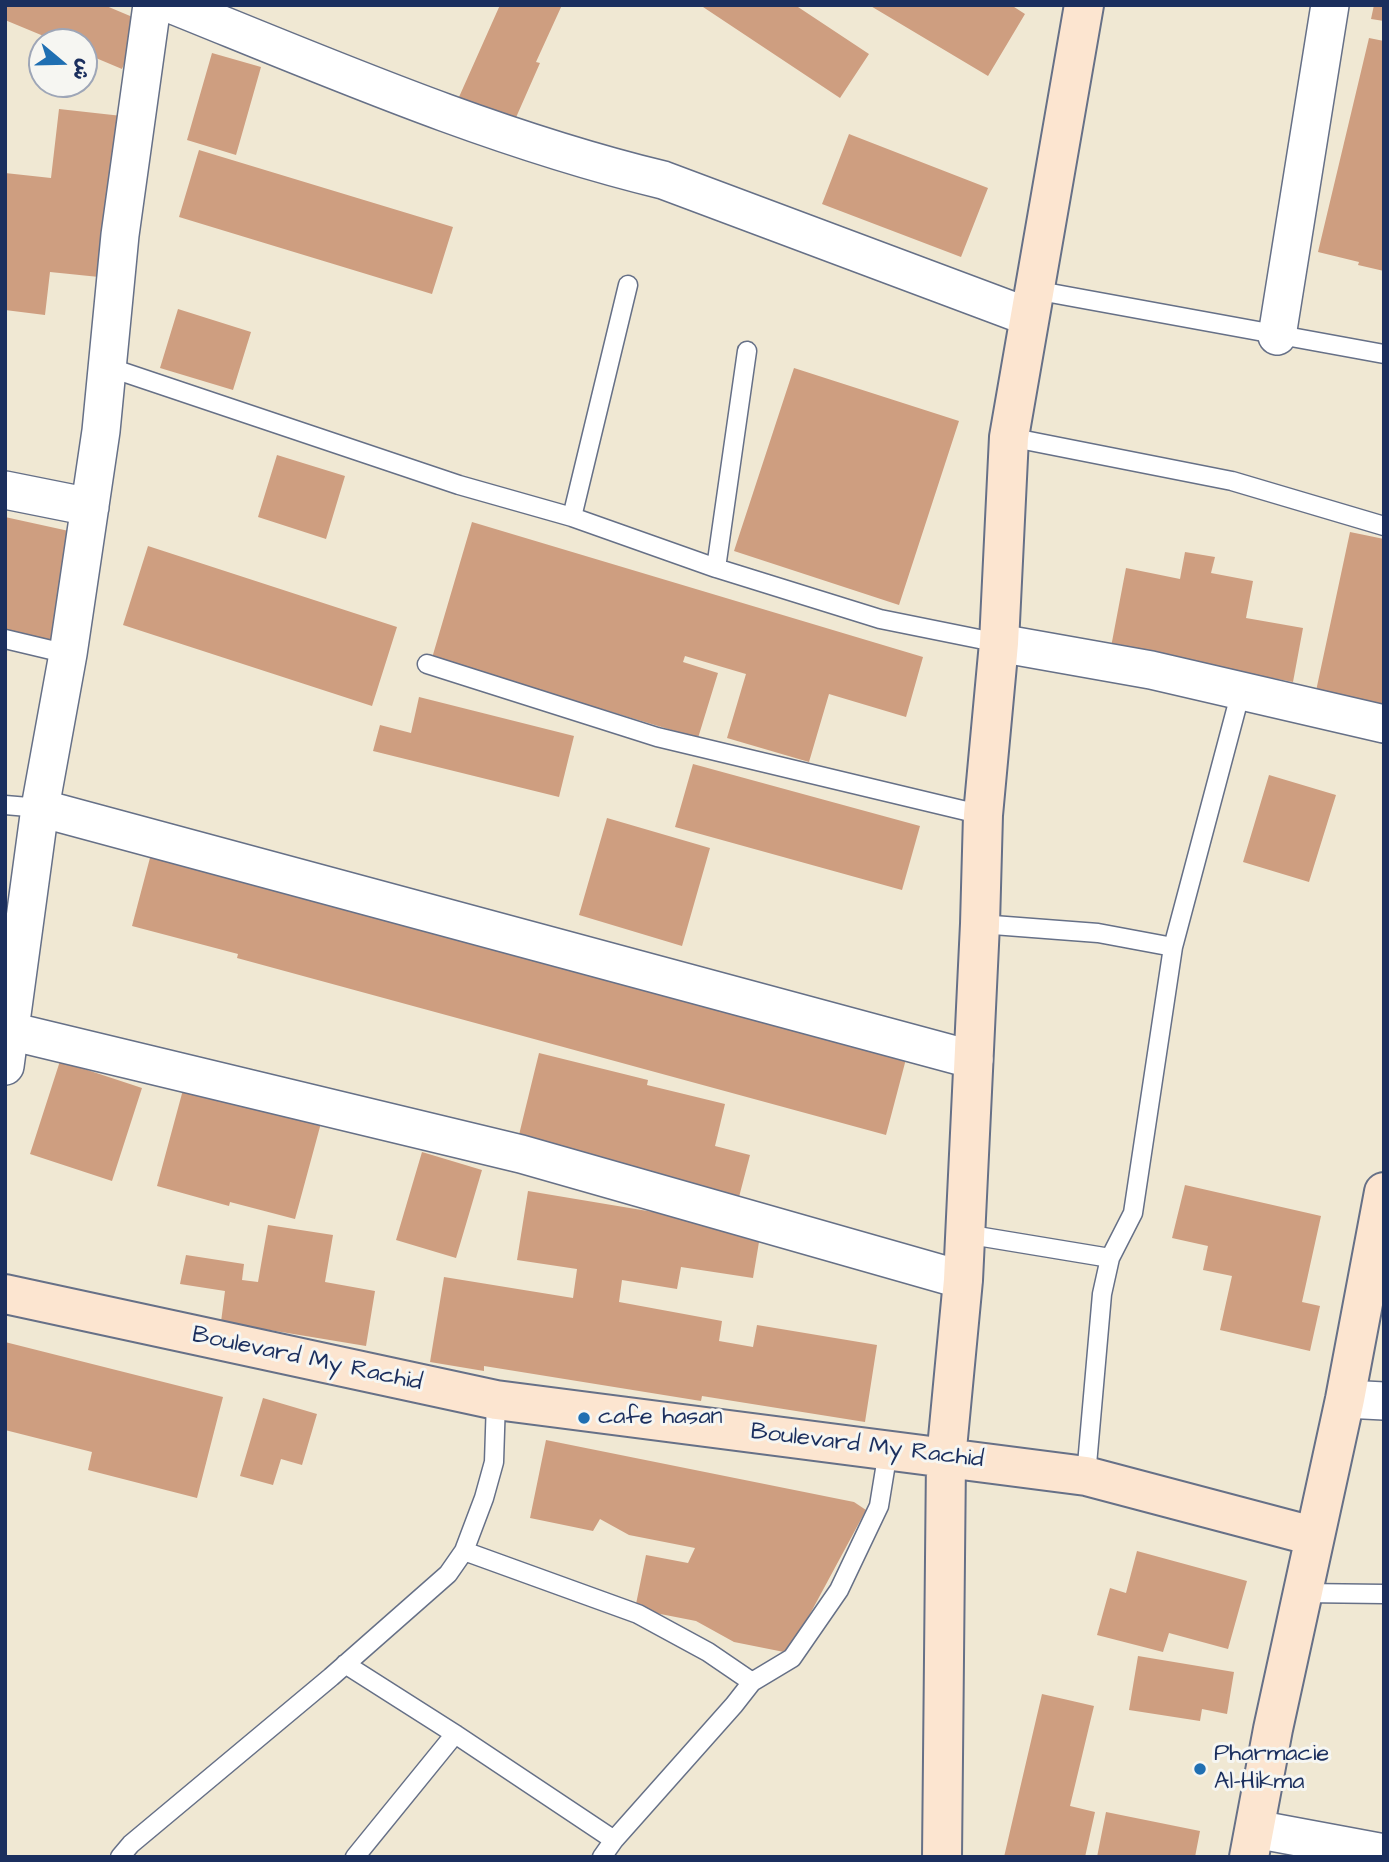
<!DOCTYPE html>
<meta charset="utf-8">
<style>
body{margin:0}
#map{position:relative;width:1389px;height:1862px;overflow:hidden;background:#f0e8d3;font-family:"Architects Daughter","Playpen Sans Arabic",sans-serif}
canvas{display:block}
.frame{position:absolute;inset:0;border:7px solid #1b2f5e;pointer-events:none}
.north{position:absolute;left:28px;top:28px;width:70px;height:70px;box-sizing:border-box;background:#f6f6f2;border:2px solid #9ea6b7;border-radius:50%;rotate:109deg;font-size:19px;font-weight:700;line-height:28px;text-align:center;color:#1b2f5e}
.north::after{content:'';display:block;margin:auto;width:24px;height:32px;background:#1f6fb2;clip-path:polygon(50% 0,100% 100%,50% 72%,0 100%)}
</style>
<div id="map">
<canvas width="1389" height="1862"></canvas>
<div class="frame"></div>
<div class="north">ش</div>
</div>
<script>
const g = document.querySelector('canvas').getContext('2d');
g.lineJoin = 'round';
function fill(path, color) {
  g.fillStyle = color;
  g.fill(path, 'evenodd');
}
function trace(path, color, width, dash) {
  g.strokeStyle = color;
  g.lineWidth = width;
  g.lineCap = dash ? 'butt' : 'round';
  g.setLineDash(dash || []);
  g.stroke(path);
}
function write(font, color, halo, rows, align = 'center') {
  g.font = font + ' "Architects Daughter",sans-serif';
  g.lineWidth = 6;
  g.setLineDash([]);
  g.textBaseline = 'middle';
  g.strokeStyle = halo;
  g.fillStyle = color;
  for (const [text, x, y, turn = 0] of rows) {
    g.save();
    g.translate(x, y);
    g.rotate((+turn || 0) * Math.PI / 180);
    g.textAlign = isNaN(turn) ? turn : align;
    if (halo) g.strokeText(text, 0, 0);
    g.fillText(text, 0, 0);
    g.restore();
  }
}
fill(new Path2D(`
 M5 5H104L142 21 122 69 84 53V42H58L5 20Z
 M500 5H562L536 62 540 63 514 122 459 97Z
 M700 5H795L869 54 840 98Z
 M869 5H1011L1025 14 988 76Z
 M1374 5H1384V21L1371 19Z
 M1369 38 1384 41V271L1358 265 1359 262 1318 252Z
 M212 53 261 67 236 155 187 140Z
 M59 109 122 116 109 278 50 272 45 315 5 310V173L51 178Z
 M849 134 988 188 961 257 822 204Z
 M199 150 453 227 432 294 179 217Z
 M178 309 251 332 233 390 160 368Z
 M794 368 959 421 899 605 734 551Z
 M277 455 345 476 326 539 258 517Z
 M5 517 78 533 53 642 5 632Z
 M472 522 923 657 906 717 829 694 809 762 727 738 746 674 685 656 683 662 718 673 698 738 432 658Z
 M1350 532 1384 539V720L1313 705Z
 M148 546 397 627 372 706 123 625Z
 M1185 552 1215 557 1211 573 1253 581 1246 618 1303 628 1293 682 1111 647 1126 568 1180 579Z
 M419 697 574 736 559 797 373 751 380 725 411 733Z
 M693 764 920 826 902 890 675 827Z
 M1269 775 1336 795 1309 882 1243 862Z
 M607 818 710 848 682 946 579 915Z
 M151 854 906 1059 886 1135 237 958 238 954 132 926Z
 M539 1053 648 1080 647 1085 725 1104 715 1146 750 1155 739 1197 517 1143Z
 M60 1061 142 1088 112 1181 30 1154Z
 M184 1086 321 1123 295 1219 230 1202 229 1206 157 1186Z
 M422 1152 482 1170 456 1258 396 1240Z
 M1185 1185 1321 1216 1302 1302 1320 1306 1310 1351 1220 1330 1232 1276 1203 1270 1208 1246 1172 1238Z
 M528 1191 761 1230 753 1278 681 1267 677 1289 622 1280 619 1302 722 1321 719 1341 753 1347 757 1325 877 1345 865 1422 702 1396 701 1401 484 1366V1371L430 1362 444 1277 573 1298 577 1269 517 1260Z
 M268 1225 333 1235 325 1282 375 1291 366 1346 221 1322 225 1291 180 1284 186 1255 244 1264 242 1280 258 1282Z
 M5 1342 223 1397 197 1498 88 1470 92 1452 5 1430Z
 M263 1398 317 1414 302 1465 281 1459 273 1485 240 1476Z
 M546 1440 854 1502 866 1510 789 1653 734 1642 696 1621 635 1609 646 1555 688 1563 695 1548 629 1535 600 1519 593 1531 530 1518Z
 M1137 1551 1247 1581 1228 1649 1169 1633 1163 1652 1097 1635 1110 1588 1126 1593Z
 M1138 1656 1234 1672 1227 1714 1202 1709 1200 1721 1129 1710Z
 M1042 1694 1094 1706 1070 1806 1095 1812 1085 1857H1004Z
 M1106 1812 1200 1831 1195 1857H1097Z`), '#ce9e80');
const lane = new Path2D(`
 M1034 290 1384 354
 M108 367 459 485 572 517 716 568 880 619 999 643
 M1009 437 1232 481 1384 526
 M572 517 628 285
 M716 568 747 351
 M5 639 68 654
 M427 664 657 737 983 815
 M5 805 40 808
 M980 924 1098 933 1173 947
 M965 1234 1110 1258
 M1086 1476 1102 1294 1110 1258 1133 1213 1173 947 1241 691
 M464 1551 638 1614 708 1652 752 1682
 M1302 1593 1384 1594
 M345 1664 455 1734 614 1840
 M120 1857 131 1844 331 1677 448 1574 464 1551 484 1498 494 1462 496 1400
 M355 1857 455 1734
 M602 1857 614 1840 734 1705 752 1682 792 1658 839 1590 879 1506 888 1451`);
const street = new Path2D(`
 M173 5C334 70 494 139 663 180L1029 317
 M1277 336 1330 5
 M5 490 90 507
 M999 643 1151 670 1384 724
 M40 808 974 1060
 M10 1031 521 1154 963 1280
 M5 1066 40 808 68 654 101 431 120 235 152 5
 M1345 1399 1384 1401
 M1255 1829 1384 1853`);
const secondary = new Path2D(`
 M5 1294 496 1400 1086 1476 1313 1536
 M942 1857 946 1459 963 1280 980 924 983 815 999 643 1009 437 1084 5
 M1249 1857 1273 1729 1345 1399 1384 1192`);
trace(lane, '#667087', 21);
trace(street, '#667087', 40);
trace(secondary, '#667087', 42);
trace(lane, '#fff', 18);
trace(street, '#fff', 37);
trace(secondary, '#fce5d0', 38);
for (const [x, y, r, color] of [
 [584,1418,7,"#1f6fb2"],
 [1200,1769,7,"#1f6fb2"]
]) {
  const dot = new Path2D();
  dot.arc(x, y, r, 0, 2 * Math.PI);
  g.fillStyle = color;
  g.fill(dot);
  trace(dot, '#f6f6f2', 2.5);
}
write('24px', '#1b2f5e', '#f6f6f2', [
 ["Boulevard My Rachid",307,1360,12],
 ["Boulevard My Rachid",867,1447,7]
]);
write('24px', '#1b2f5e', '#f6f6f2', [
 ["cafe hasan",598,1418],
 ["Pharmacie",1214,1755],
 ["Al-Hikma",1214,1783]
], 'left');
</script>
